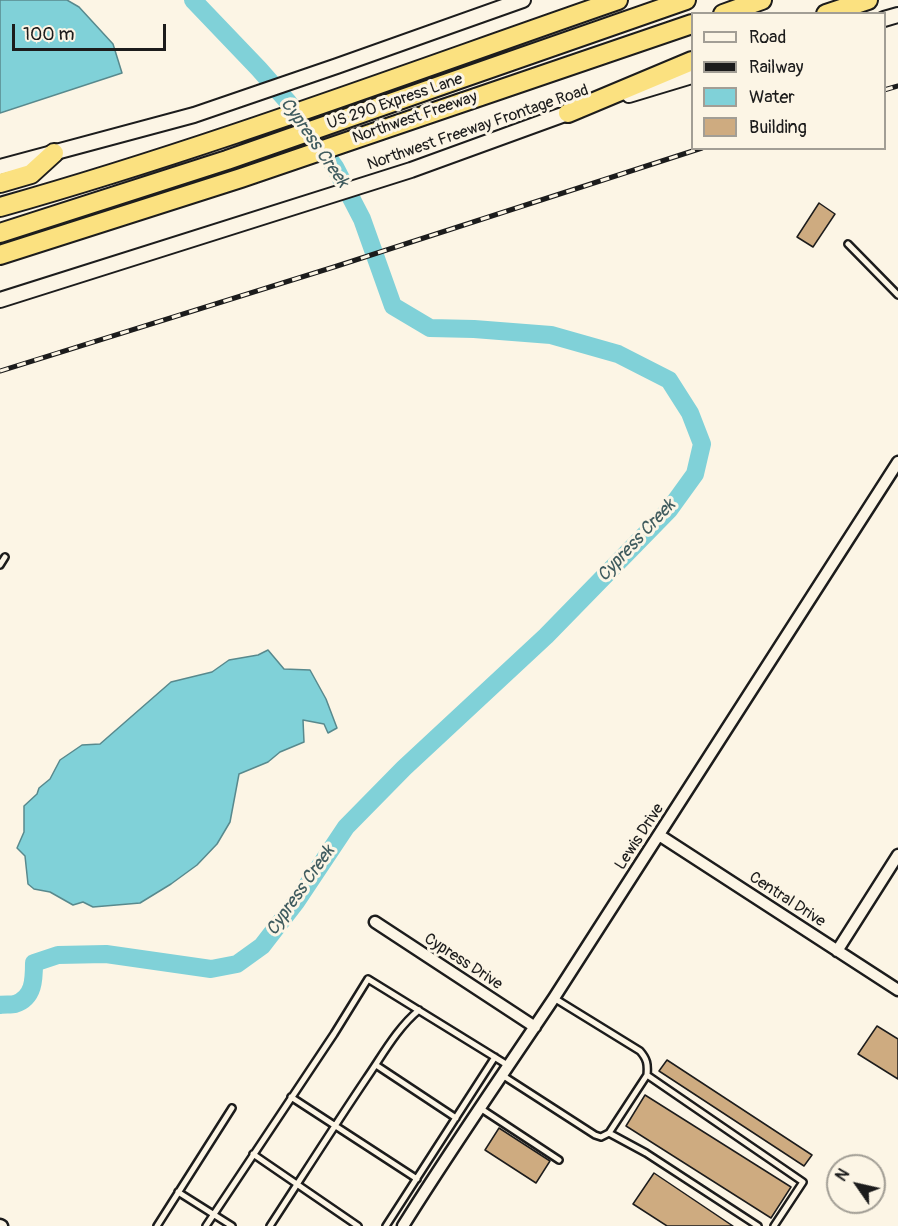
<!DOCTYPE html>
<style>
body{margin:0}
#map{position:relative;width:898px;height:1226px;overflow:hidden;background:#fcf5e5;font-family:Pangolin,sans-serif}
canvas{display:block}
.legend{position:absolute;left:691px;top:12px;width:195px;height:138px;box-sizing:border-box;background:#fcf5e5;border:2px solid #a29e95;margin:0;padding:8px 10px;list-style:none;font-size:18px;color:#1c1c1c}
.legend li{display:flex;align-items:center;gap:12px;height:30px}
.legend b{width:30px;border:2px solid #a29e95}
.north{position:absolute;left:826px;top:1154px;width:60px;height:60px;box-sizing:border-box;background:#fcf5e5;border:2px solid #a29e95;border-radius:50%;rotate:304deg;font-size:16px;font-weight:700;line-height:24px;text-align:center;color:#1c1c1c}
.north::after{content:'';display:block;margin:auto;width:21px;height:27px;background:#1c1c1c;clip-path:polygon(50% 0,100% 100%,50% 72%,0 100%)}
.scale{position:absolute;left:12px;top:24px;width:154px;height:27px;box-sizing:border-box;border:3px solid #1c1c1c;border-top:0;padding-left:8px;font-size:18px;line-height:21px;white-space:nowrap;color:#1c1c1c;-webkit-text-stroke:4px #fcf5e5;paint-order:stroke}
</style>
<div id="map">
<canvas width="898" height="1226"></canvas>
<ul class="legend">
<li><b style="height:8px;background:#fcf5e5"></b>Road</li>
<li><b style="height:8px;background:#1c1c1c"></b>Railway</li>
<li><b style="height:16px;background:#80d1d8"></b>Water</li>
<li><b style="height:16px;background:#ceab80"></b>Building</li>
</ul>
<div class="north">N</div>
<div class="scale">100 m</div>
</div>
<script>
const g = document.querySelector('canvas').getContext('2d');
g.lineJoin = 'round';
function fill(path, color) {
  g.fillStyle = color;
  g.fill(path, 'evenodd');
}
function trace(path, color, width, dash) {
  g.strokeStyle = color;
  g.lineWidth = width;
  g.lineCap = dash ? 'butt' : 'round';
  g.setLineDash(dash || []);
  g.stroke(path);
}
function write(font, color, halo, rows, align = 'center') {
  g.font = font + ' Pangolin,sans-serif';
  g.lineWidth = 6;
  g.setLineDash([]);
  g.textBaseline = 'middle';
  g.strokeStyle = halo;
  g.fillStyle = color;
  for (const [text, x, y, turn = 0] of rows) {
    g.save();
    g.translate(x, y);
    g.rotate((+turn || 0) * Math.PI / 180);
    g.textAlign = isNaN(turn) ? turn : align;
    if (halo) g.strokeText(text, 0, 0);
    g.fillText(text, 0, 0);
    g.restore();
  }
}
const water = new Path2D(`
 M0 0H67L79 7 113 44 122 73 0 113Z
 M268 650 284 669 310 670 326 699 337 728 328 733 324 724 303 720 304 742 280 752 268 762 239 774 230 822 217 844 197 865 171 884 140 903 93 907 83 902 73 905 50 892 34 889 28 884 25 856 17 848 24 832V806L37 794 39 788 50 779 60 760 82 745 100 744 171 682 212 672 229 660 258 655Z`);
fill(water, '#80d1d8');
trace(water, '#58898d', 1.5);
trace(new Path2D(`
 M0 1005C4 1004 11 1005 15 1004 34 998 34 979 34 963L58 955 106 954 211 969 237 964 262 946 296 902 346 827 404 768 546 636 669 510 695 474 702 444 690 413 669 380 618 354 551 335 474 329 430 328 393 306 362 219 335 167 288 102 259 69 193 0`), '#80d1d8', 18);
const building = new Path2D(`
 M819 203 835 214 813 247 797 237Z
 M877 1026 898 1039V1079L858 1054Z
 M667 1060 812 1155 804 1166 659 1071Z
 M645 1095 791 1187 771 1218 626 1126Z
 M499 1128 550 1161 536 1183 485 1150Z
 M654 1173 733 1226H667L633 1204Z`);
fill(building, '#ceab80');
trace(building, '#1c1c1c', 1.5);
const service = new Path2D(`
 M848 244 898 295
 M0 565 5 557
 M376 1065 456 1118
 M502 1075 595 1135 601 1137 609 1133 647 1075C648 1064 647 1059 640 1051L554 998
 M647 1075 803 1182 774 1226
 M291 1097 417 1179
 M480 1108 559 1160
 M609 1133 646 1153 758 1226
 M253 1154 358 1226
 M178 1192 232 1226
 M157 1226 232 1108
 M206 1226 334 1034 368 979 509 1066
 M270 1226C302 1177 333 1128 366 1079 382 1056 397 1028 419 1010
 M386 1226 495 1057`);
const minor = new Path2D(`
 M659 835 898 990
 M375 922 535 1027
 M837 951 898 855
 M0 1225 2 1226
 M403 1226C451 1149 503 1074 554 998L898 462`);
const secondary = new Path2D(`
 M884 19 898 15
 M629 95 692 76
 M0 167 194 115 337 66 523 0
 M0 300 411 170 576 110`);
const motorway = new Path2D(`
 M723 14 762 0
 M826 14 868 0
 M568 113 692 61
 M0 183 31 174 54 153
 M0 207C209 148 413 71 618 0
 M0 233 227 160 686 0
 M0 255 241 178 692 24`);
trace(service, '#1c1c1c', 10);
trace(minor, '#1c1c1c', 15);
trace(secondary, '#1c1c1c', 18);
trace(motorway, '#1c1c1c', 22);
trace(service, '#fcf5e5', 5);
trace(minor, '#fcf5e5', 10);
trace(secondary, '#fcf5e5', 14);
trace(motorway, '#fbe180', 18);
const rail = new Path2D(`
 M884 90 898 86
 M0 371 337 266 702 148`);
trace(rail, '#1c1c1c', 5);
trace(rail, '#fcf5e5', 3, [9]);
write('16px', '#1c1c1c', '#fcf5e5', [
 ["US 290 Express Lane",395,102,-19],
 ["Northwest Freeway",415,118,-19],
 ["Northwest Freeway Frontage Road",478,128,-19],
 ["Lewis Drive",640,837,-57],
 ["Central Drive",787,900,33],
 ["Cypress Drive",463,962,33]
]);
write('italic 18px', '#3f5b5e', '#fcf5e5', [
 ["Cypress Creek",314,143,55],
 ["Cypress Creek",637,541,-47],
 ["Cypress Creek",301,891,-55]
]);
</script>
